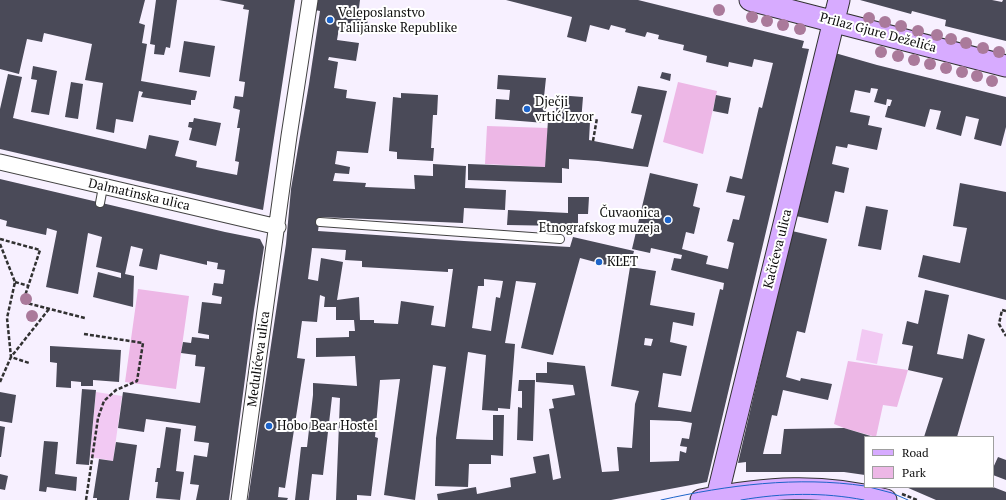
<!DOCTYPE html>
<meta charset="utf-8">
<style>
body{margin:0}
#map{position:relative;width:1006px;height:500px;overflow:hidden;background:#f7f0ff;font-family:"PT Serif",serif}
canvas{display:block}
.legend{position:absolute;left:864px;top:436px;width:130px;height:52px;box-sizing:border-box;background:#fff;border:1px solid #9f9f9f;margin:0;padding:5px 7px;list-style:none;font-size:12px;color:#0f0f0f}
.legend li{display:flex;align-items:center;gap:8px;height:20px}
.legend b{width:20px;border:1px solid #9f9f9f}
</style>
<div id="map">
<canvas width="1006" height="500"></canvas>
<ul class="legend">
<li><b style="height:5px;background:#d7abff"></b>Road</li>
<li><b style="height:11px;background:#edb7e6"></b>Park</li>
</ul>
</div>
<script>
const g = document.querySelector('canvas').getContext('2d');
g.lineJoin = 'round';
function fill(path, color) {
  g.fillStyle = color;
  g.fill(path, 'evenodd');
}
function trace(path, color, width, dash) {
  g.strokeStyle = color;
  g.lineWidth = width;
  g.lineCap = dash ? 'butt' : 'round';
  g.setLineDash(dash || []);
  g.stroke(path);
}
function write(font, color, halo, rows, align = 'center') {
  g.font = font + ' "PT Serif",serif';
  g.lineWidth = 4;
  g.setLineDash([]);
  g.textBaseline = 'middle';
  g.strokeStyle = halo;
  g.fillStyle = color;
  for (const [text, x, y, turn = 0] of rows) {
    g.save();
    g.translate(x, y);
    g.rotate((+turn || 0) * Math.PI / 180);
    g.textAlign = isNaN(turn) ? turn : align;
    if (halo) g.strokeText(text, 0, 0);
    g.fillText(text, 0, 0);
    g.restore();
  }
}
fill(new Path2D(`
 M678 82 717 91 703 154 663 142Z
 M487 126 548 128 545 167 485 164Z
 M138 289 189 296 176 389 125 382Z
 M848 361 908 370 897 407 883 405 876 437 844 428 834 424Z`), '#edb7e6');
fill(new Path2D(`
 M862 329 883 334 877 364 856 360Z
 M96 392 122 396 113 461 90 457Z`), '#f2c9f3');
fill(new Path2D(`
 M0 0H145L139 23 145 25 142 43 147 44 141 81 197 91 195 100H191V105L141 97 143 92 139 91 133 122 116 119 114 133 96 129 103 83 85 80 92 44 44 33 42 42 27 39 19 74 0 69Z
 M156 0H177L170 48 166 47 164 55 154 54 155 45 150 44Z
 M219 0H295L263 210 0 149V109L8 74 22 77 13 118 146 149 149 135 179 141 175 156 197 161 196 167 237 175 239 162 235 161 240 128H237L240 110 233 108 235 96 243 97 245 82 239 81 249 10 243 9 244 5Z
 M316 0H360L358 16H368L367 27 353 25 352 30 339 28 337 40 359 43 356 61 329 57 328 60 338 62 334 88 347 90 346 98 376 102 368 153 337 151 335 164 350 167 349 174 335 173 333 181 366 183 365 187 415 189 414 175 433 176V164L466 166 465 188 506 190 505 210 464 208 463 223 320 217 318 231 464 241 570 247 573 237 634 251 630 267 656 271 650 305 695 313 693 326 673 322 670 342 687 346 681 376 663 373 658 407 691 412 720 289 723 290 724 283 671 270 674 258 681 259 682 255 651 248 650 253 632 249 650 173 698 184 693 206 700 208 694 234 686 232 682 249 708 256 706 264 728 269 734 243 727 241 733 219 739 220 745 196 726 192 730 176 742 179 759 107 762 108 773 63 754 59 752 67 729 62 728 67 706 62 707 56 683 50 684 45 658 39 659 35 647 32 645 37 625 32 626 29 611 25 609 30 590 25 586 42 567 37 572 17 506 0H638L804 41 802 48 809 49 707 482 611 500H438L437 494 476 487 477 494 511 487 510 478 536 473 533 457 549 454 553 480 561 478 549 409 554 408 552 399 575 395 573 385 536 382V373H547V362L585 366 602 472 619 471 617 447 632 448 635 404 639 391 611 386 630 267 611 262 610 266 580 258 553 355 521 348 536 283 516 281 505 343 515 344 510 409 498 408V411L482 410 486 355 468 352 456 439 493 440V415H504L503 456 491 455V464H469L468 487 435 486 436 438 446 367 433 365 415 500 384 495 400 379 380 380 375 437 378 438 371 496 357 495V500H336L340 398 332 397 323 475 312 474 309 500H295L301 447H307L313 395V383L357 386 355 356 316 357V338L349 337V331H355L354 320H336V307H324L325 297 320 295 317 322 302 321 297 358 305 359 285 488 279 487 278 497 288 498 287 500H248L286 244 291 189 309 84 320 11 315 10ZM312 248 346 250 345 260 362 261V267L448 272V269H453L445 327 431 325 434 306 401 301 398 324 374 323V320H360L359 297 337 300 343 262 321 258 318 281 308 279ZM484 279 503 281 500 298 496 297 491 331 472 328 478 286H484ZM645 338 653 339 651 346 644 345ZM650 420 680 421 692 423 689 439 682 438 680 446 687 447 686 453 680 451 679 461 650 462Z
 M860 0H992L1002 2 1003 0H1006V41L945 26 946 20 912 11 911 14Z
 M184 41 215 46 210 77 179 72Z
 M835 53 877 65 1006 97V127L1001 146 974 139 979 119 966 116 961 136 936 129 941 111 930 109 925 127 885 117 888 106H890L892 100 887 99 886 105 874 102 878 89 871 88 870 93 855 90 850 112 870 116 868 125 882 128 877 150 848 144 847 148 836 146 832 164 849 168 844 193 835 191 828 223 796 216Z
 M33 66 57 71 49 115 31 112 37 80 31 79Z
 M662 72 671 74 670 81 660 78Z
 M498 75 546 78 544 97 535 96V102L545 103 544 111 556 112 557 95 583 97 581 122H590L589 140 633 149 642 115 631 113 638 86 667 91 648 167 598 161 569 159V169L562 168V183L468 180V164L545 167 548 120H555V116L545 115V123L495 119 496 99 509 100 510 90 497 89Z
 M71 82 83 84 78 119 65 117Z
 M401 93 438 95 437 115H433L431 148H434L433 161 397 159V152L389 151 393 97 401 98Z
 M716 95 731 98 728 114 713 111Z
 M194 118 221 123 216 146 189 140 192 128 188 127 189 122H193Z
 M0 179 225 232 260 239 264 247 254 310 229 500H196L199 485 190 484 194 455 207 457 209 443 194 441 196 426 146 419 144 432 118 428 123 392 200 403 205 367 195 366 196 355 181 353 183 342 191 343 192 337 209 339V335L198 333 202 302 221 304 222 297 212 295 214 283 223 284 225 270 217 269 218 263 207 261V265L160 254 157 270 139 266 143 249 131 246 125 274 134 276 133 307 93 297 98 272 121 278V273L96 267 102 237 88 233 78 294 46 287 57 231 47 228 46 235 6 226 7 221 0 219Z
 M960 183 1006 192V300L918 277 923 255 960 263 967 228 953 226Z
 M568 197H589L588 214H578V228L573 227V230L564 229V226L507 225 508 210 568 213Z
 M866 206 888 210 881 250 858 246Z
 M792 231 827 239 805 333 797 331 786 377 800 381 801 378 832 384 828 400 783 390 777 416 772 415 763 454H781L784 429 844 428 874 437H865V475L844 472H746V462L738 463Z
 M925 290 949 295 937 354 963 359 968 334 985 339 957 437H924L943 378 908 370 913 346 902 344 907 321 918 324Z
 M50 346 121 350 119 382 93 380V386H81V382L71 381V388L56 387 57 363 50 362Z
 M519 380H535L533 441 517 440 518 407 522 408V391H518Z
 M82 389 96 390 89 465 76 464Z
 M0 392 16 395 12 423 0 421Z
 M0 426 5 427 1 457H0Z
 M166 427 181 429 176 471 184 472 180 500 156 498 158 482H155L157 468H160Z
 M44 441 58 442 55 474 77 477 76 491 47 487 46 492 39 491Z
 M116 442 137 445 129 500H97V498H93L99 459 113 461Z
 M998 457 1006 460V480L993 475V468Z
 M0 474 8 476 5 490 0 489Z
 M906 487H993L1006 492V500H936Z`), '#4a4a58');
const lane = new Path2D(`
 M100 203 103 187
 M320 222 560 239`);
const street = new Path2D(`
 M0 162 278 227
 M239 500 289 136 310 0`);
const secondary = new Path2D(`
 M750 0 1006 66
 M717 497 839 0
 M701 500C765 487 822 483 886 500`);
trace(lane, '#424242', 10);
trace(street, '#424242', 17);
trace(secondary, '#313131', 23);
trace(new Path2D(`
 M593 141 597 118
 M0 239 40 250 23 302 85 318
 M0 244 15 282 7 318 11 357 49 309
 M15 282 29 286
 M1006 311 1002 310 999 324 1006 336
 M84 334 143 343 137 381 116 390 104 401 98 418 86 500
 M0 382 11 357 29 363
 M902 494 917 500`), '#313131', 2.5, [4, 2]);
trace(lane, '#fff', 8);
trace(street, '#fff', 15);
trace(secondary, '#d7abff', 21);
trace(new Path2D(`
 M869 487 892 493 908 500
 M661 500C728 485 797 476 865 486
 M741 500C782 493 823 492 864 500`), '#1d64c9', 1);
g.fillStyle = '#aa7a9b';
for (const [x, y] of [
 [719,10],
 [752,17],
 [869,18],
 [767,21],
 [885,22],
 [783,25],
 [901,26],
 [800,29],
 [918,31],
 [937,35],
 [951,39],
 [966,43],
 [983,48],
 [881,52],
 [999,52],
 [898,56],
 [914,60],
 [930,64],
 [946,68],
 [962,72],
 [977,76],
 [992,81],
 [26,299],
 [32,316]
]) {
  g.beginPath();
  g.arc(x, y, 6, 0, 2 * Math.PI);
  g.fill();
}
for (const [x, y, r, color] of [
 [330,20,4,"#1d64c9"],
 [527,109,4,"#1d64c9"],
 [668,220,4,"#1d64c9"],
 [599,262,4,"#1d64c9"],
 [269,426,4,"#1d64c9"]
]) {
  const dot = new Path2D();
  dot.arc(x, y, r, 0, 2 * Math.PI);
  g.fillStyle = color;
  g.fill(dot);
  trace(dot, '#fff', 1.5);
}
write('13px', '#0f0f0f', '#fff', [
 ["Veleposlanstvo",338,13],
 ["Talijanske Republike",338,28],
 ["Dječji",535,102],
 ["vrtić Izvor",535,117],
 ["Čuvaonica",660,213,"right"],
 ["Etnografskog muzeja",660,228,"right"],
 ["KLET",607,262],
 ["Hobo Bear Hostel",277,426]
], 'left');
write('13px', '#0f0f0f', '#fff', [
 ["Prilaz Gjure Deželića",878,33,15],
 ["Dalmatinska ulica",139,195,13],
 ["Kačićeva ulica",778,249,-76],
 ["Medulićeva ulica",259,359,-82]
]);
</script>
